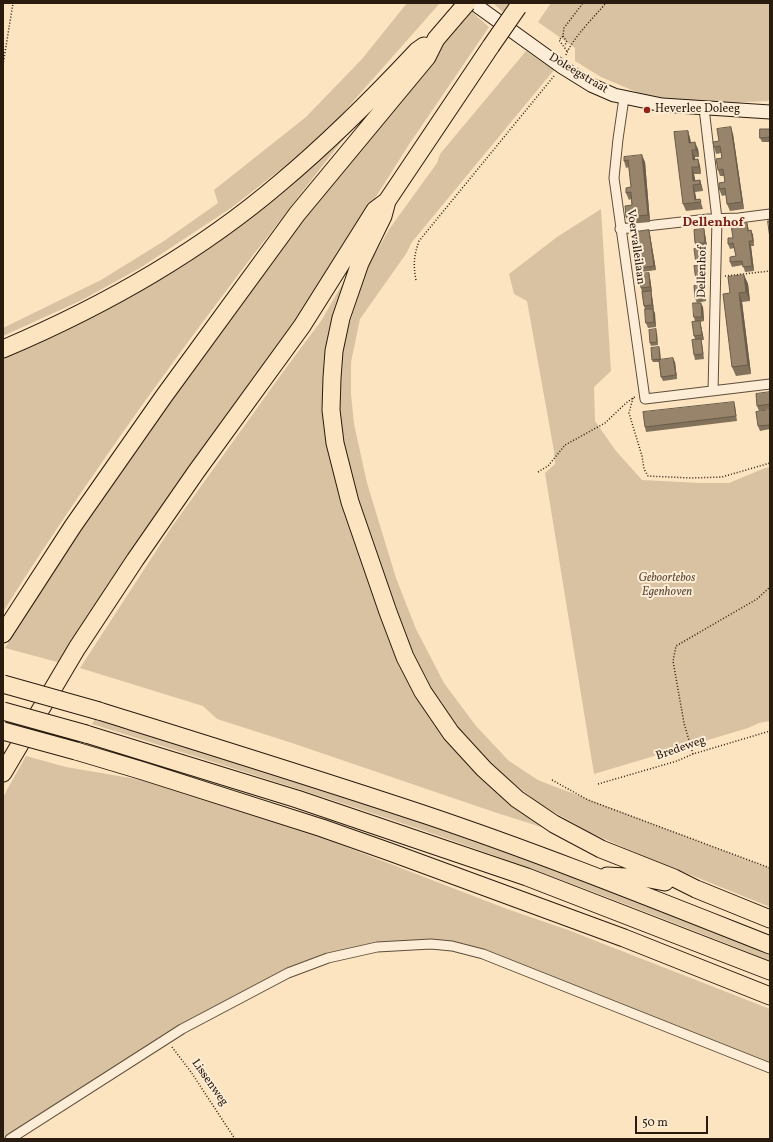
<!DOCTYPE html>
<style>
body{margin:0}
#map{position:relative;width:773px;height:1142px;overflow:hidden;background:#fce4c0;font-family:Vollkorn,serif}
canvas{display:block}
.frame{position:absolute;inset:0;border:4px solid #291b0d;pointer-events:none}
.scale{position:absolute;left:635px;top:1116px;width:73px;height:18px;box-sizing:border-box;border:2px solid #291b0d;border-top:0;padding-left:5px;font-size:12px;line-height:14px;white-space:nowrap;color:#291b0d;-webkit-text-stroke:3px #fdedd6;paint-order:stroke}
</style>
<div id="map">
<canvas width="773" height="1142"></canvas>
<div class="frame"></div>
<div class="scale">50 m</div>
</div>
<script>
const g = document.querySelector('canvas').getContext('2d');
g.lineJoin = 'round';
function fill(path, color) {
  g.fillStyle = color;
  g.fill(path, 'evenodd');
}
function trace(path, color, width, dash) {
  g.strokeStyle = color;
  g.lineWidth = width;
  g.lineCap = dash ? 'butt' : 'round';
  g.setLineDash(dash || []);
  g.stroke(path);
}
function write(font, color, halo, rows, align = 'center') {
  g.font = font + ' Vollkorn,serif';
  g.lineWidth = 4;
  g.setLineDash([]);
  g.textBaseline = 'middle';
  g.strokeStyle = halo;
  g.fillStyle = color;
  for (const [text, x, y, turn = 0] of rows) {
    g.save();
    g.translate(x, y);
    g.rotate((+turn || 0) * Math.PI / 180);
    g.textAlign = isNaN(turn) ? turn : align;
    if (halo) g.strokeText(text, 0, 0);
    g.fillText(text, 0, 0);
    g.restore();
  }
}
fill(new Path2D(`
 M407 3H440L334 123 289 163 231 208 140 268 82 300 3 336V328L101 280 164 241 218 203 214 190 306 117 362 59Z
 M493 3H509L503 12Z
 M551 3H770V98L768 101 724 103 669 99 641 94 601 77 575 61V48L538 22Z
 M472 12 489 27 410 143 327 274 242 397 61 663 5 648 81 529 163 411 329 184 401 94Z
 M526 51 554 70 412 242 406 254 360 319 351 362V394L354 424 367 483 396 578 416 629 444 683 476 726 509 761 538 780 548 784 770 868V907L639 854 591 833 540 804 495 769 463 734 435 696 418 665 400 625 354 490 345 450 340 414V377L345 338 368 266 390 228 437 163 440 154Z
 M350 131C227 286 108 445 3 612V356L92 313Z
 M601 209 611 371 594 387 595 421 616 451 642 480 700 483H729L765 468 770 467V721L759 723 748 728 594 774 545 473 555 464 554 451 527 301 514 294 509 274 557 237Z
 M348 274 324 398 409 677 551 830 494 812 292 743 217 719 203 706 80 668 171 528 283 372 321 321Z
 M95 719C165 740 235 761 304 783 462 834 617 892 770 953V961C656 915 541 871 425 831 315 793 203 759 92 724Z
 M26 756 66 767 148 781 305 831 507 909 568 930 770 1009V1065L456 943H377L323 955 287 969 181 1024 3 1139V797Z`), '#d8c2a2');
const street = new Path2D(`
 M624 98 618 139 614 178 645 399 770 384
 M704 108 717 219 713 391
 M620 229 708 219 739 218 770 214
 M10 1139 182 1029 288 973 328 958 377 947 431 944 452 946 483 954 770 1068`);
const secondary = new Path2D(`
 M473 3 562 67 591 85 614 95 662 105 770 112`);
const highway = new Path2D(`
 M387 201 383 216 360 263 341 318 334 351 332 378 331 410 335 443 350 502 388 612 405 657 423 692 451 733 484 769 517 799 554 824 601 849 674 878 696 889 770 919
 M3 349C102 307 198 253 280 183 329 142 374 97 417 51L424 46
 M3 634 73 526 164 396 297 214 427 57 436 39 454 18
 M99 711C208 745 318 779 426 815 542 854 656 900 770 945
 M86 734 297 799 527 877 770 971
 M76 751 143 771 322 828 390 852 624 938 770 996
 M3 773 77 648 135 560 196 472 302 326 375 210 387 201 491 46
 M607 876 644 878 665 882`);
trace(street, '#5e4d3a', 11);
trace(secondary, '#291b0d', 15);
trace(highway, '#291b0d', 19);
trace(new Path2D(`
 M563 36 567 42 564 46
 M567 51 559 40 563 36 564 28 583 3
 M566 55C571 40 595 16 606 3
 M3 65 13 3
 M725 276 770 271
 M416 280C413 265 414 255 419 241L554 76
 M633 398 629 413 642 456 644 469 648 476 691 478 722 477 770 463
 M538 472 548 466 565 445 605 423 626 403 636 396
 M693 754 684 723 673 661 676 646 757 599 770 587
 M552 780 588 800 770 868
 M598 784 677 761 693 754 770 731
 M172 1047 191 1072 235 1139`), '#291b0d', 1.5, [1, 2]);
trace(street, '#fdedd6', 9);
trace(secondary, '#fdedd6', 13);
trace(highway, '#fce4c0', 17);
const highwayBridge = new Path2D(`
 M454 18 467 3
 M491 46 518 7
 M3 684 99 711
 M3 711 86 734
 M3 731 76 751`);
trace(highwayBridge, '#291b0d', 19, []);
trace(highwayBridge, '#fce4c0', 17);
fill(new Path2D(`
 M770 129V142H762L760 138Z
 M688 131 690 138 691 143 698 149 699 157H695V160L698 159 700 166 701 174H694L695 181 700 180 702 187 703 191 695 192 696 200 700 199 703 209 686 211 683 204Z
 M733 134 744 209 730 211 727 204 726 195 722 196 719 189 725 182 724 176H720L718 170 722 158 721 153 716 154 714 147 719 141Z
 M624 157 645 162 650 222 629 224 626 217 632 205 631 199 629 200 626 193 631 187 629 167 626 168 624 161Z
 M747 223 749 230H751L753 235 754 246H751L754 271 745 272 743 265 732 267 730 262 736 256 734 248 730 249 728 244Z
 M704 229 705 234 707 247 697 248 695 243Z
 M649 230 650 235 656 270 642 272 640 268Z
 M702 248 703 253 705 266H703L704 270 705 284 697 285 696 280 697 266 696 263Z
 M649 273 650 278 652 292H651L652 296 656 327 648 328 646 323 645 309 644 306 642 292 641 288Z
 M744 275 748 284 750 301 742 302 751 374 736 376 732 367 730 293Z
 M703 284 704 289 706 301 697 303 695 298Z
 M703 307 704 321 700 322 701 326 704 340H701L702 343 704 359 695 360 694 355 695 339 694 336 695 322 694 317Z
 M657 332 658 345 651 346 650 343Z
 M659 347 660 350 661 360 675 362 677 379 663 381 661 377 659 362H653L652 360Z
 M770 392V409L759 411 757 406Z
 M735 406 737 421 646 432 645 427Z
 M770 410V429L760 431 758 426Z`), '#82725b');
fill(new Path2D(`
 M731 127 733 134 744 209 742 202Z
 M688 131 690 138 692 150 689 143Z
 M695 142 698 149 699 157 696 150Z
 M692 150 695 157 696 167 693 160Z
 M642 155 645 162 650 222 648 215Z
 M698 159 700 166 701 174 699 167Z
 M692 167 694 174 696 184 693 181Z
 M700 180 702 187 703 191 700 184Z
 M693 185 695 192 697 202 695 200Z
 M704 229 705 234 707 247 705 243Z
 M649 230 650 235 656 270 654 266Z
 M751 230 753 235 754 246 753 241Z
 M749 241 751 246 754 271 752 266Z
 M702 265 704 270 705 284 704 279Z
 M649 273 650 278 652 292 650 287Z
 M744 275 748 284 750 301 746 292Z
 M703 284 704 289 706 301 704 297Z
 M651 291 652 296 654 310 652 305Z
 M739 293 742 302 751 374 748 365Z
 M701 303 703 307 704 321 702 317Z
 M653 309 655 313 656 327 654 322Z
 M700 321 701 326 704 340 702 335Z
 M673 358 675 362 677 379 676 375Z`), '#6a5c4a');
const building = new Path2D(`
 M731 127 742 202 727 204 725 188 719 189V183L725 182 723 169 718 170 716 159 722 158 720 146 714 147 713 142 719 141 717 129Z
 M760 129H770V137L760 138Z
 M688 131 689 143 695 142 696 150H692L693 160 698 159 699 167H692L693 181 700 180V184L693 185 695 200 700 199 701 202 683 204 674 132Z
 M642 155 648 215 626 217 625 206 632 205 631 192 626 193V188L631 187 628 160 624 161V157Z
 M768 221H770V238Z
 M747 223 748 231 751 230 753 241H749L752 266 743 267 742 261 730 262V257L736 256 733 243 728 244V238H733L731 225Z
 M704 229 705 243H695L694 230Z
 M649 230 654 266 640 268 635 232Z
 M702 248 704 261 696 263 694 249Z
 M702 265 704 279 696 280 694 266Z
 M649 273 650 287 641 288 639 274Z
 M744 275 746 292 739 293 748 365 732 367 723 294 730 293 728 277Z
 M703 284 704 297 695 298 694 286Z
 M651 291 652 305 644 306 642 292Z
 M693 303H701L702 317H694Z
 M645 309H653L654 322 646 323Z
 M700 321 702 335 694 336 692 322Z
 M656 329 657 342 650 343 649 330Z
 M701 339 703 354 694 355 692 340Z
 M659 347 660 359 652 360 651 348Z
 M673 358 676 375 661 377 659 360Z
 M770 392V404L757 406 756 394Z
 M734 402 736 416 645 427 643 412Z
 M770 410V425L758 426 756 412Z`);
fill(building, '#97846a');
trace(building, '#6a5c4a', 1);
for (const [x, y, r, color] of [
 [647,110,4,"#8f2418"]
]) {
  const dot = new Path2D();
  dot.arc(x, y, r, 0, 2 * Math.PI);
  g.fillStyle = color;
  g.fill(dot);
  trace(dot, '#fdedd6', 1.5);
}
write('12px', '#291b0d', '#fdedd6', [
 ["Doleegstraat",578,74,31],
 ["Voervalleilaan",635,247,82],
 ["Dellenhof",703,272,-89],
 ["Bredeweg",681,749,-19],
 ["Lissenweg",209,1083,55]
]);
write('12px', '#291b0d', '#fdedd6', [
 ["Heverlee Doleeg",655,110]
], 'left');
write('italic 12px', '#5e4d3a', '#fdedd6', [
 ["Geboortebos",667,579],
 ["Egenhoven",667,593]
]);
write('bold 13px', '#7a1f14', '#fdedd6', [
 ["Dellenhof",713,224]
]);
</script>
